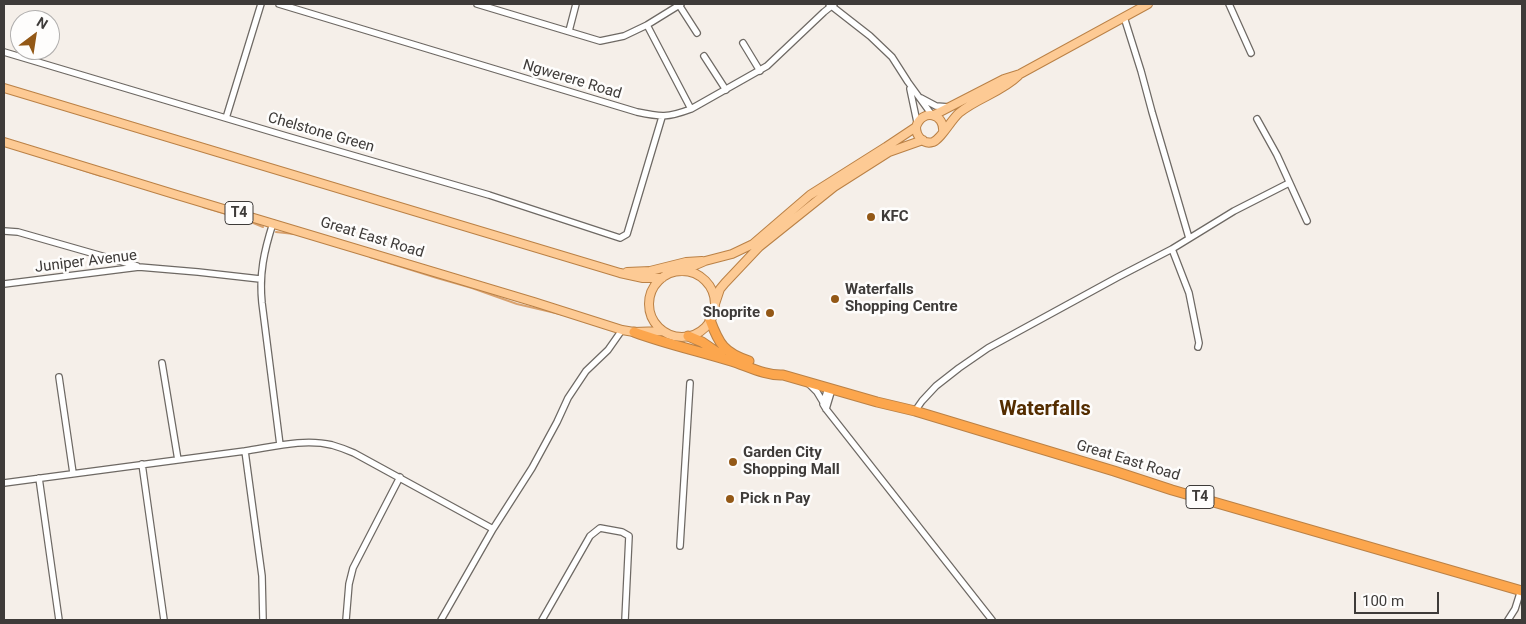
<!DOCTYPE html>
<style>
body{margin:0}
#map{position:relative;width:1526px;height:624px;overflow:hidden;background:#f5efe9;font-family:Roboto,sans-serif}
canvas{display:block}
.frame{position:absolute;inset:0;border:5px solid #3e3b39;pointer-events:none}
.north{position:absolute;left:10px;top:10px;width:50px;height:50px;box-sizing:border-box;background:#fefdfc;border:1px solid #b1afae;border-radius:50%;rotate:31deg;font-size:14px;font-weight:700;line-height:20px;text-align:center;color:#3e3b39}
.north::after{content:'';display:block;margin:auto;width:18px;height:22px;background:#935816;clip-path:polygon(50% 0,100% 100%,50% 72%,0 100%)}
.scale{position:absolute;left:1354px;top:592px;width:85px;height:22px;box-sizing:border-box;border:2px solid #3e3b39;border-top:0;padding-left:6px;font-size:15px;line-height:18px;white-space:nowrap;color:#3e3b39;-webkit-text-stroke:4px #fefdfc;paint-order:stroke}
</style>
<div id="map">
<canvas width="1526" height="624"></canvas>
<div class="frame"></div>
<div class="north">N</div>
<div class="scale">100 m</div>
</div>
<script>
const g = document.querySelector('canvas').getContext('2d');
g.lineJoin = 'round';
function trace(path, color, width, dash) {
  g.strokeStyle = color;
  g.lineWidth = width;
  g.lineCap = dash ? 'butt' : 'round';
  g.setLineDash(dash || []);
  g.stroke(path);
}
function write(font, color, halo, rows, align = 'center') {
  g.font = font + ' Roboto,sans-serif';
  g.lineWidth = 5;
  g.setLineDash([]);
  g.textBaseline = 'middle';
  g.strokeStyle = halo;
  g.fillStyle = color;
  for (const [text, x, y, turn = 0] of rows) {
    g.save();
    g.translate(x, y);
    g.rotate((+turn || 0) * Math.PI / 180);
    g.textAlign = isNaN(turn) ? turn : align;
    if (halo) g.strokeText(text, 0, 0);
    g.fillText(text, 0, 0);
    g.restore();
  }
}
trace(new Path2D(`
 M48 159 101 176
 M203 207 246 220 263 227
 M276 232 294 234
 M370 257 437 278 472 288 517 304 564 315`), '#d9a26f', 2);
const minor = new Path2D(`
 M279 4 637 112C661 117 667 118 691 109L767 66 824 12 834 4
 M477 4 600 41 624 36 647 25 681 4
 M829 4 870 36 892 57 908 82 932 115
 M1229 4 1251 53
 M679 5 697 33
 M1124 17 1141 71 1152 112 1189 238
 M647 25 691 109
 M569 31 576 4
 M743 43 760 71
 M4 52 286 136 489 195 620 238 627 234 662 117
 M704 56 726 90
 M910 89 917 122
 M921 98 936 106 949 107
 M226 118 261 4
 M1257 119 1277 155 1307 221
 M273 223C264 251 259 274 262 303L280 445
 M4 231 18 232 137 266
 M1172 249 1189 293 1199 343 1198 347
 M4 284 139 267 198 272 260 279
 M162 363 178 460
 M59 377 73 473
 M809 384 817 392 823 402
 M828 388 823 404 826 409 992 620
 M826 409 832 389
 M915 411 922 401 936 386 959 368 988 348 1118 277 1172 249 1234 211 1289 183
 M245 451 262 576 263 620
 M142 464 164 620
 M39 478 59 620
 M4 483 245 451C272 447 304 438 332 445 339 447 347 450 354 453L493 529
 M680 546 690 383
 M346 620 349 584 353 568 400 477
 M441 620 493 529 532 468 557 422 568 398 586 371 608 350 622 330
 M542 620 590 536 600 528 622 532 629 536 625 620
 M1508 620 1515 609 1521 590`);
const major = new Path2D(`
 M4 88 620 273 643 278H662
 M934 115 1004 79 1020 74 1148 4
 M943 132C945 113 922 108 916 127 916 136 923 145 933 142 941 139 951 120 959 113 977 98 1002 92 1018 76
 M4 142 177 195 534 302 622 330 634 332 663 331
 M682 271 705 261 732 254 753 244 810 195 886 147 916 127
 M649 304a33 33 0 1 1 66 0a33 33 0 1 1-66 0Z
 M627 272 650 271 686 262 702 261
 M715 304 720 289 725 283 759 247 834 187 889 152 923 140`);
const highway = new Path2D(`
 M710 320C719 344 724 353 749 361
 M634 332C666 344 699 351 731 361 747 366 766 376 783 375L877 402 915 411 1114 471 1172 490 1522 591
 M688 336 702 342 721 355`);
trace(minor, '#6e6964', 8);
trace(major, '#ba8146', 10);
trace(highway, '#ba8146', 11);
trace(minor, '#fff', 5.5);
trace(major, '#fdca94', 8);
trace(highway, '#fca64d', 9);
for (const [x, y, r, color] of [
 [871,217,5,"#935816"],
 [835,299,5,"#935816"],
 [770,313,5,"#935816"],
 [733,462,5,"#935816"],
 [730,499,5,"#935816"]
]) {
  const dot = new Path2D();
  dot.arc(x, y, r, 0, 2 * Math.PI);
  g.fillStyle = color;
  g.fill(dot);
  trace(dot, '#fefdfc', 2);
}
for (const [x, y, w] of [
 [239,213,28],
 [1200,497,28]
]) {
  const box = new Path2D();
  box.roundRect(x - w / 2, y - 11.5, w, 23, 4);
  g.fillStyle = '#fefdfc';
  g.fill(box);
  trace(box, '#3e3b39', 1);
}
write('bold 14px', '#3e3b39', null, [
 ["T4",239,213],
 ["T4",1200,497]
]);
write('15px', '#3e3b39', '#fefdfc', [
 ["Ngwerere Road",572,80,17],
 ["Chelstone Green",321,133,16],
 ["Great East Road",372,238,17],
 ["Juniper Avenue",86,262,-7],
 ["Great East Road",1128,461,17]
]);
write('bold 15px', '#3e3b39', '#fefdfc', [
 ["KFC",881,217],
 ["Waterfalls",845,290],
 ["Shopping Centre",845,307],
 ["Shoprite",760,313,"right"],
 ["Garden City",743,453],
 ["Shopping Mall",743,470],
 ["Pick n Pay",740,499]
], 'left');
write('bold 20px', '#542d00', '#fefdfc', [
 ["Waterfalls",1045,410]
]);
</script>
